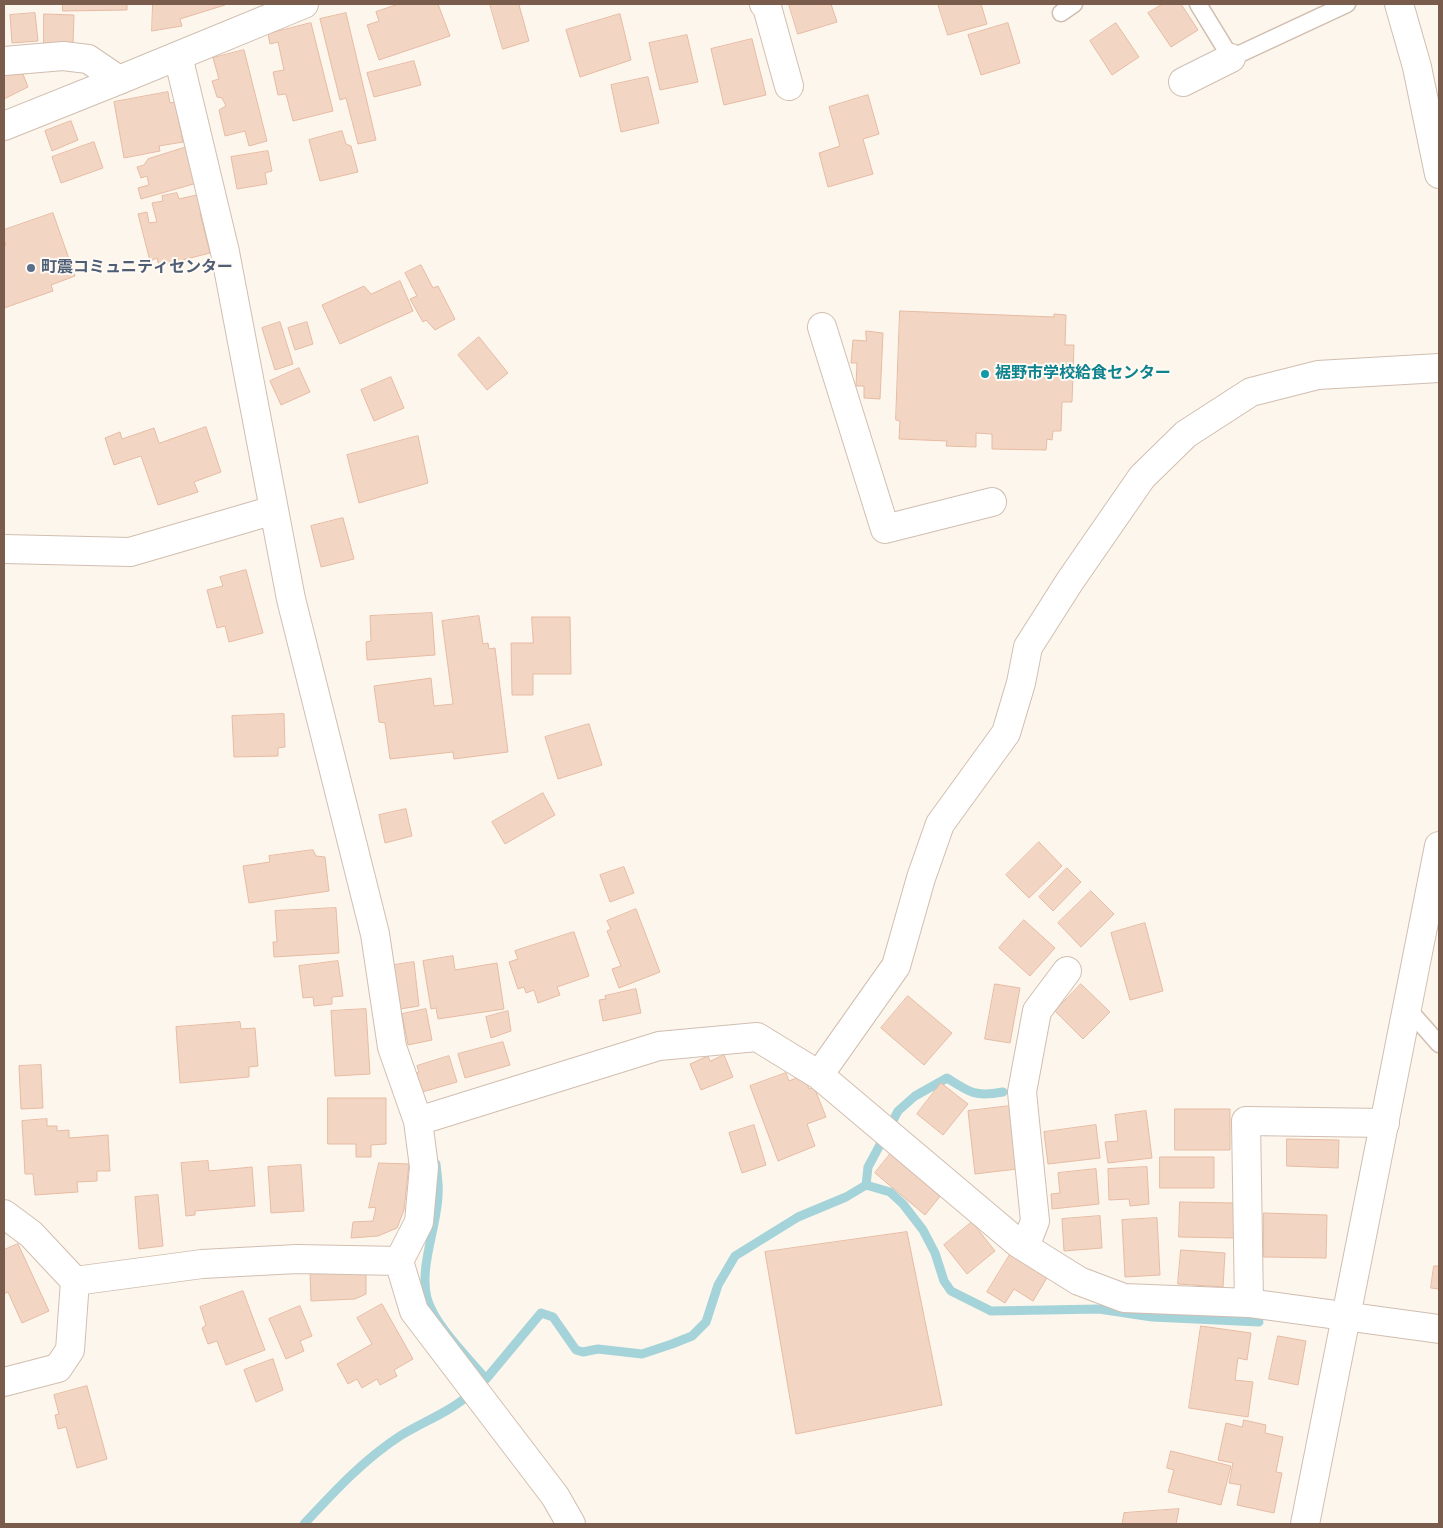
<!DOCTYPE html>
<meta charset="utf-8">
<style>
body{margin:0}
#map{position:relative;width:1443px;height:1528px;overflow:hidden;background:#fdf6ec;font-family:Helvetica,sans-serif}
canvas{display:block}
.frame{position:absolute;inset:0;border:5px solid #7a5c4d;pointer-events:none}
</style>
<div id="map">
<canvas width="1443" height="1528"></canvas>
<div class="frame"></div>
</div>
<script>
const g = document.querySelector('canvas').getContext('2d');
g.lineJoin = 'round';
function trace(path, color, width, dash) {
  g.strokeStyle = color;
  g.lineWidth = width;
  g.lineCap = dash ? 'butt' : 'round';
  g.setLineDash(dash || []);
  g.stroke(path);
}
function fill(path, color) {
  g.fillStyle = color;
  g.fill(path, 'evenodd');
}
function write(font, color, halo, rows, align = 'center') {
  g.font = font + ' Helvetica,"Noto Sans JP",sans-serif';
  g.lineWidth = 4;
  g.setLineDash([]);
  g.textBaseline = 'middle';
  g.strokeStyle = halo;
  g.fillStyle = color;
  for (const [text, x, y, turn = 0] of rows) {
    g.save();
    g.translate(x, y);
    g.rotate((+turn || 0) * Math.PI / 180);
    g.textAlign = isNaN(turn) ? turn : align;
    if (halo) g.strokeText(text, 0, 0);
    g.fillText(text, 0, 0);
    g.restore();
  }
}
trace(new Path2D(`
 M436 1164C437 1174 439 1185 438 1195 437 1227 419 1267 427 1298 434 1324 468 1358 486 1379L483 1382
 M866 1185 868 1167 898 1111 915 1096 947 1078C970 1093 975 1097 1003 1092
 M486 1379 541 1313 553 1317 576 1350 583 1352 598 1349 642 1354 672 1344 692 1336 706 1322 718 1285 735 1256 798 1217 846 1197 866 1185 890 1192 903 1204 923 1230 935 1253 944 1281 951 1291 991 1311 1099 1309 1152 1317 1259 1322
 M304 1524C334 1492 363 1460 400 1436 424 1421 451 1412 472 1392`), '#a5d3da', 9);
const building = new Path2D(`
 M63 4H127V10L63 11Z
 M153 4H224L225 5 180 19 182 26 152 31Z
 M399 4H438L450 36 379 60 367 25 379 21 376 12Z
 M490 4H523L519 5 529 41 503 49Z
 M789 4H831L837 22 798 34Z
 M938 4H981L987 24 948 35Z
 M1163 4H1181L1198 30 1171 47 1148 13Z
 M35 13 38 41 12 43 10 15Z
 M346 13 376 140 358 144 346 98 340 100 320 19Z
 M44 14 74 15 73 44 44 43Z
 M620 14 631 60 580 77 566 30Z
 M311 23 333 111 293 121 286 94 278 95 273 72 284 70 278 42 270 44 268 34Z
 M1008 23 1020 63 981 75 968 35Z
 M1116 23 1139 57 1112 75 1090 41Z
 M687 35 698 82 660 90 649 43Z
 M752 39 766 95 724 105 711 49Z
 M244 50 267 141 249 146 245 131 225 136 219 110 226 106 222 98 217 97 212 81 219 79 213 58Z
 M414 61 421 85 374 97 367 73Z
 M4 70 23 74 28 87 4 99Z
 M648 77 659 123 621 132 611 85Z
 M168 92 170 103 175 102 183 142 159 146 160 151 124 158 114 102Z
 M868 95 879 134 863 139 873 174 828 187 819 153 840 146 829 107Z
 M71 121 78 140 52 151 45 131Z
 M342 131 346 144 351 146 358 172 320 181 309 140Z
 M94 142 103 168 61 183 52 157Z
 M187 147 197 183 141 199 138 188 149 185 147 176 141 178 137 167 144 165 148 159Z
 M268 151 272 171 265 173 267 184 237 189 231 157Z
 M177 193 179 199 201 194 205 212 200 213 210 253 159 266 157 258 150 261 138 214 147 212 149 223 157 222 152 203 163 201 162 196Z
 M53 213 75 276 51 285 53 291 4 308V245H6L4 239V230Z
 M421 265 433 288 438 286 455 319 435 330 426 320 423 322 410 299 417 296 405 273Z
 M400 281 413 311 340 344 322 305 364 286 371 294Z
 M900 311 1054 317V314L1066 315 1065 345H1074L1072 402H1062L1061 431H1053L1052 440 1047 439 1046 450 992 449V434L976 433V447L946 446 947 441 899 439 900 421 896 420Z
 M280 322 293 364 275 370 262 328Z
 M307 322 313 344 295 350 288 328Z
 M866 331 883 333 880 399 864 398V386H856L857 363H851L853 340 866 341Z
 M479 337 508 373 487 390 458 355Z
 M299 368 310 392 281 405 270 381Z
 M391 377 404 408 374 421 361 390Z
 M206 427 221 472 194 482 198 492 158 505 141 456 114 465 105 438 120 432 122 439 154 428 159 443Z
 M418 436 428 483 359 503 347 455Z
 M343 518 354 559 321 567 311 526Z
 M246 570 263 633 229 642 225 626 217 628 207 590 223 586 220 577Z
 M432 613 435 655 367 660 366 642 371 641 370 616Z
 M479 616 483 644 488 643 489 649 495 648 508 752 454 759 453 752 390 759 385 723 379 722 374 686 431 678 434 706 453 704 442 621Z
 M532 617H570L571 674H533V695H512L511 643H533Z
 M284 714 285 747 278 748V756L234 757 232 716Z
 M589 724 602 765 558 779 545 737Z
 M543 793 555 815 505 844 492 822Z
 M406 809 412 836 385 843 379 815Z
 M1039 842 1062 866 1029 898 1006 875Z
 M313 850 316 856 325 857 329 891 249 903 243 866 270 862 269 856Z
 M624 867 634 893 610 902 600 875Z
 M1067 868 1081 882 1053 911 1039 897Z
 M1091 891 1114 914 1081 947 1058 923Z
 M336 908 339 953 274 957 273 942H277L275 911Z
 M636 909 660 972 619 988 612 969 621 966 607 931 611 929 607 921Z
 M1024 920 1055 948 1030 976 999 948Z
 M1145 923 1163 991 1130 1000 1111 933Z
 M574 932 589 976 557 987 560 995 538 1003 534 990 526 993 524 987 518 989 509 962 518 959 515 951Z
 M453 956 455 970 497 963 504 1009 438 1019 436 1008 431 1009 423 961Z
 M338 961 343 996 332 997V1004L314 1006 313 997 303 998 299 966Z
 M414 962 419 1006 400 1009 394 965Z
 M995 984 1020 988 1010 1043 985 1039Z
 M1081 984 1110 1012 1083 1039 1055 1011Z
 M636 989 641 1013 603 1021 599 1000 606 999 605 996Z
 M908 996 952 1033 924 1065 881 1028Z
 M366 1009 370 1074 335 1076 331 1011Z
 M426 1009 432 1040 408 1045 402 1014Z
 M508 1011 511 1031 491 1038 486 1017Z
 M240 1022 241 1029 255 1028 258 1066 249 1067V1077L180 1083 176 1027Z
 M503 1042 510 1065 465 1078 458 1054Z
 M724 1055 733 1077 701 1090 690 1064 708 1056 710 1061Z
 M449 1056 457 1082 422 1092 416 1073 419 1072 417 1066Z
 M41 1065 43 1108 21 1109 19 1066Z
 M786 1073 789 1081 804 1075 809 1089 814 1087 826 1117 807 1124 815 1146 778 1161 750 1086Z
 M941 1083 968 1104 943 1135 917 1114Z
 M328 1098H386V1144L371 1145V1157H356V1144H328Z
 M1010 1106 1017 1169 975 1174 968 1111Z
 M1175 1109H1230V1150H1175Z
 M1146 1111 1152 1158 1108 1163 1105 1142 1118 1141 1115 1115Z
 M47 1119V1126H57V1131L69 1130V1138L108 1135 110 1171H97V1181L77 1182 78 1192 35 1195 33 1174H25L22 1121Z
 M754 1125 766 1165 742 1173 729 1133Z
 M1096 1125 1100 1158 1048 1164 1044 1132Z
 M1287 1139 1339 1140 1338 1168 1287 1166Z
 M891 1153 941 1195 925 1215 875 1173Z
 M1160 1157H1214V1188H1160Z
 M208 1161 209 1171 252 1167 255 1206 195 1211V1215L186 1216 181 1163Z
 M379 1163 409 1164 404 1210 397 1228 378 1236 351 1238 353 1222 373 1221 376 1207 369 1208Z
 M301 1165 304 1211 271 1213 268 1167Z
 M1147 1167 1149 1204 1130 1206 1129 1199 1109 1200 1108 1169Z
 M1096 1169 1099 1204 1052 1209 1051 1194 1060 1193 1058 1173Z
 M158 1195 163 1246 139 1249 135 1197Z
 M1180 1202 1234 1203V1238L1179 1237Z
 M1264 1213 1327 1215 1326 1258 1264 1257Z
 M1100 1216 1102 1248 1064 1251 1062 1219Z
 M1157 1218 1160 1275 1125 1277 1122 1220Z
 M972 1222 995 1251 967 1274 944 1245Z
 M907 1232 942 1405 796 1434 765 1252Z
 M18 1244 49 1311 22 1323 8 1292 4 1294V1250Z
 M1181 1250 1225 1253 1223 1287 1178 1284Z
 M1011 1253 1048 1276 1033 1301 1014 1289 1005 1303 987 1292Z
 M1434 1266H1439V1289L1431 1288Z
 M366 1270V1294L355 1299 311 1301 310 1272Z
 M243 1291 265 1350 226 1365 217 1341 208 1344 202 1328 206 1325 200 1307Z
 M382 1304 413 1359 394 1370 397 1376 380 1385 377 1379 362 1388 357 1379 348 1384 337 1364 372 1344 357 1318Z
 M300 1306 312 1336 300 1341 304 1351 286 1359 269 1319Z
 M1201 1326 1251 1333 1247 1360 1238 1358 1235 1380 1253 1382 1248 1417 1189 1408Z
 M1278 1336 1306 1341 1298 1385 1269 1379Z
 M273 1359 283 1390 256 1402 244 1370Z
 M87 1386 107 1459 77 1468 66 1427 58 1429 55 1415 59 1414 54 1395Z
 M1244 1420 1266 1425 1265 1433 1283 1437 1276 1472 1282 1473 1274 1513 1237 1505 1241 1485 1229 1483 1233 1463 1218 1460 1226 1423 1242 1427Z
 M1171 1451 1231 1466 1221 1505 1168 1492 1174 1470 1167 1468Z
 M1179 1509 1176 1524H1122L1124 1513Z`);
fill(building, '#f3d5c3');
trace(building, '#e6bba3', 1);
const service = new Path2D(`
 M1198 4 1231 58 1347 4
 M1061 13 1074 4
 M1408 1009 1439 1044`);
const minor = new Path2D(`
 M764 4 767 7 789 86
 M178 56 225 252 291 599 375 934 392 1047 418 1121 424 1167 419 1222 399 1261 414 1311 555 1496 571 1524
 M4 61 63 56 88 59 119 80
 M1183 82 1231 58
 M822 327 885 529 992 502
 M4 549 130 552 274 510
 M819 1075 896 966 921 878 940 824 1006 733 1021 683 1028 647 1070 581 1142 477 1186 434 1251 392 1318 375 1439 368
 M418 1121 659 1046 757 1037 819 1075 1018 1243 1079 1281 1124 1298 1249 1303 1439 1329
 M4 1214 31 1234 75 1281 202 1264 297 1259 399 1261
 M1025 1247 1035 1221 1022 1092 1037 1011 1067 971
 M1249 1303 1246 1121 1385 1123
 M4 1382 58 1368 70 1350 75 1281`);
const tertiary = new Path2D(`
 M1399 4 1417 67 1439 174
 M4 126 119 80 304 4
 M1305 1524 1439 846`);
trace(service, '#d1beb0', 19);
trace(minor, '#d1beb0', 30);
trace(tertiary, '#d1beb0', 30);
trace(service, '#fff', 16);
trace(minor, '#fff', 28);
trace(tertiary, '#fff', 28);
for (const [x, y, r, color] of [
 [31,268,5,"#5c6f8a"],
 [985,374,5,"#0f9aa8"]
]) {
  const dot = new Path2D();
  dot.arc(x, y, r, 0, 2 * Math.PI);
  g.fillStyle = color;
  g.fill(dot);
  trace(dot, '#fffaf3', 2);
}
write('bold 16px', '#4e5e75', '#fffaf3', [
 ["町震コミュニティセンター",41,268]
], 'left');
write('bold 16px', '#0d838f', '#fffaf3', [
 ["裾野市学校給食センター",995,374]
], 'left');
</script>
